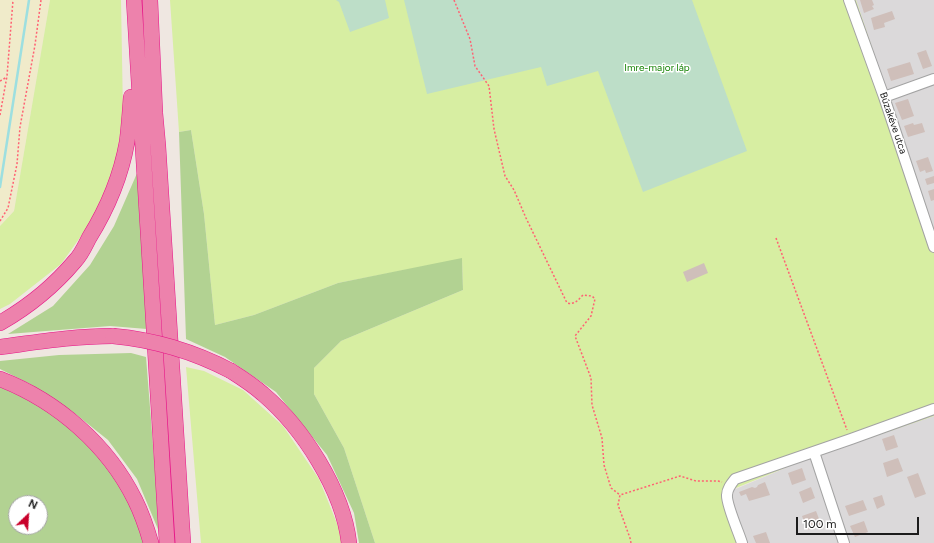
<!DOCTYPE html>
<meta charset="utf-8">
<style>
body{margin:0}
#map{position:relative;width:934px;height:543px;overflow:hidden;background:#efe7e1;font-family:Figtree,sans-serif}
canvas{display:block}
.north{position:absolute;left:8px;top:495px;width:40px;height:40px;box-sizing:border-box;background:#fff;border:1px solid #a4a4a4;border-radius:50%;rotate:25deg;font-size:11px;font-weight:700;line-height:16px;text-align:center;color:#1c1c1c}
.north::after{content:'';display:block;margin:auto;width:14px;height:18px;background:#c9002a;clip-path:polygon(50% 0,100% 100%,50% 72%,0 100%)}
.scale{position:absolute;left:796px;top:517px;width:123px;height:18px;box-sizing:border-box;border:2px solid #1c1c1c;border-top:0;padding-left:5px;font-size:12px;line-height:14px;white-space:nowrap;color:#1c1c1c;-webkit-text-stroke:3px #fff;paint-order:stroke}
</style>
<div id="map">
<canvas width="934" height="543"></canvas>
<div class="north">N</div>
<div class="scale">100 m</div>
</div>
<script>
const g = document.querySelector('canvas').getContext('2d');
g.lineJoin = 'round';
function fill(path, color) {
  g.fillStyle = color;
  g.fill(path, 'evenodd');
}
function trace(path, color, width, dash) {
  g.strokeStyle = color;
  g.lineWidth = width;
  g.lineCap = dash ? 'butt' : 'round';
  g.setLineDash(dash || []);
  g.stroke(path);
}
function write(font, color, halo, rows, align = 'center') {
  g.font = font + ' Figtree,sans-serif';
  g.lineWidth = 3;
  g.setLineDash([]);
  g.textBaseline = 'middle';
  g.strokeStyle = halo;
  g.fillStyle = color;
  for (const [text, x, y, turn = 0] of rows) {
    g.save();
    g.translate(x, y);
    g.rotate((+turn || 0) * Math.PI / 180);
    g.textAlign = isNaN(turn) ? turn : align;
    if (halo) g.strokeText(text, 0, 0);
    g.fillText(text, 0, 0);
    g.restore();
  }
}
fill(new Path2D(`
 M856 0H934V231L897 122Z
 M934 416V543H747L731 498V491L797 463Z`), '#dbd9da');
fill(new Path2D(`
 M0 0H50L14 211 0 226Z`), '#f0ebca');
fill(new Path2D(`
 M50 0H121L123 113 116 163 94 218 61 264 10 304 0 309V226L14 211Z
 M170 0H856L934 231V416L797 463 731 490V498L747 543H375L344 448 314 394V368L341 341 463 290 462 259 338 283 254 315 215 325 204 214 191 130 179 132Z
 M186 367 204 371 243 390 283 426 319 479 340 531 342 543H201Z`), '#d7eea2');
fill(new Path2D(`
 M191 130 204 214 215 325 254 315 338 283 462 258 463 290 341 341 314 368V394L344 448 375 543H359L354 513 327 455 276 392 225 357 186 339 179 132Z
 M138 171 147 329 110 326 8 334 53 306 90 265 114 226Z
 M131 353 146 357 160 534 137 479 108 440 73 412 30 384 0 369V361L59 355Z
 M0 387 13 392 54 413 89 443 133 502 147 543H0ZM16 503H40V527H16Z`), '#b2d292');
fill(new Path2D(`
 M336 0H385L389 18 350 32 339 2Z
 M404 0H692L747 151 643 192 598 71 547 86 541 67 427 94Z`), '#bddec8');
trace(new Path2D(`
 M0 187 29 0`), '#9ddfe0', 2.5);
fill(new Path2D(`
 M860 0H872L874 5 872 6 874 9 864 13Z
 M892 11 895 19 884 23 885 27 874 30 871 18Z
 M926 50 932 66 923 69 917 53Z
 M910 62 914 74 891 81 887 69Z
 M908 99 914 116 902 120 895 103Z
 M913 123 914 125 922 123 925 132 908 137 904 126Z
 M928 157 933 171 926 173 925 170 920 172 916 161Z
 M934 176V183L927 185 925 179Z
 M934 189V200L931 201 928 191Z
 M704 263 708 273 687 282 683 272Z
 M894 435 898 447 886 451 882 439Z
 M898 458 903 471 887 477 883 463Z
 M802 468 806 480 792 485 788 473Z
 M918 473 926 494 915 498 907 477Z
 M765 482 770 495 749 501 746 494 741 496 739 492 752 487 755 488 757 487 758 485Z
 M811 487 815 498 803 503 799 492Z
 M882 495 885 505 877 509 873 498Z
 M863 500 867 510 849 516 845 506Z
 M816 511 821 524 807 530 802 516Z
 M864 521 868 532 855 537 850 526Z
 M766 532 770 543H756L753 536Z`), '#cfbfba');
const minor = new Path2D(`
 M849 0 884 97 934 247
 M884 97 934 79
 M814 452 844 543
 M742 543C739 533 726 504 727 495 727 489 731 484 735 479L851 439 934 409`);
const highway = new Path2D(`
 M134 0 167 543
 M150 0 155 113 158 146 183 543
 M0 323C28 307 54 286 75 261 81 255 85 246 89 238 107 209 121 176 127 142 129 127 130 112 131 97
 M0 347C38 342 74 336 113 336
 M231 371C242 378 253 385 263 394 303 428 343 490 349 543
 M0 379C57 401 108 445 135 500 142 514 147 529 151 543`);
trace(minor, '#a3a3a3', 12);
trace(highway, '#e61588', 16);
trace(new Path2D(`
 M454 0 470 39 475 66 489 86 494 129 505 176 514 190 526 218 567 303C575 305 578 300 583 295L592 296 595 299 591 316 575 336 591 378 592 405 602 438 604 465 611 488 620 495
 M0 81 7 77
 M0 115 7 76 13 0
 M0 221 8 208 17 164 20 127 35 45 41 0
 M776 238 847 430
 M631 543 630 538 618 505 620 495 680 476 696 481H718L722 482`), '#ff6273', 1.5, [2, 2]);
trace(minor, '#fff', 10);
trace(highway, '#ed82ac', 15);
const highwayBridge = new Path2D(`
 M113 336C156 340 193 351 231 371`);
trace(highwayBridge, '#e61588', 16, []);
trace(highwayBridge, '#ed82ac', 15);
write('10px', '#138202', '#fff', [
 ["Imre-major láp",657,68]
]);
write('10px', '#1c1c1c', '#fff', [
 ["Búzakéve utca",893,123,71]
]);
</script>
